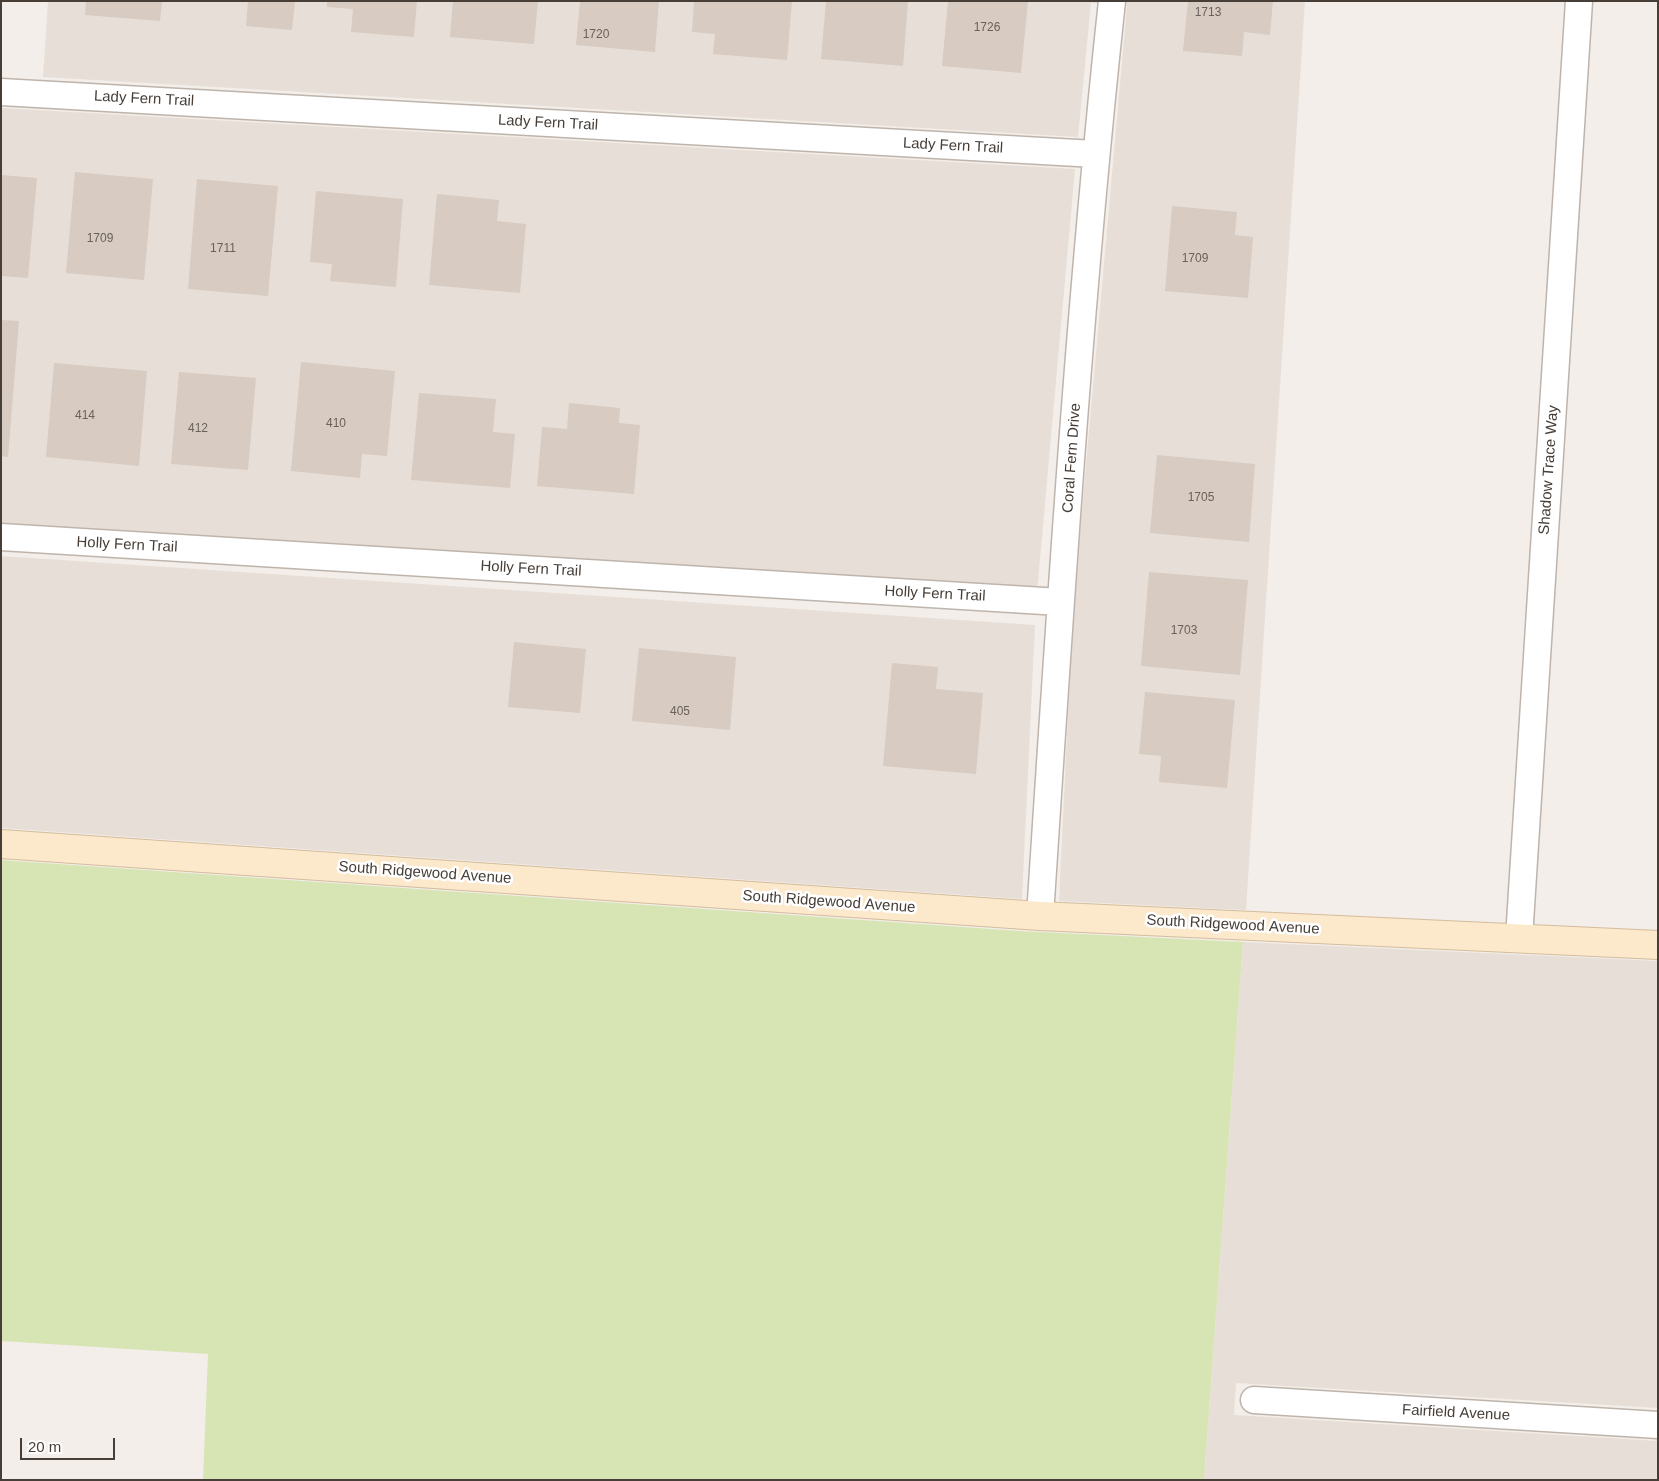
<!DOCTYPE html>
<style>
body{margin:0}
#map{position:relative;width:1659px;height:1481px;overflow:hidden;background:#f3eee9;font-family:Arial,sans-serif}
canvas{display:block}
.frame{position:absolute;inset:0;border:2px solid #463e37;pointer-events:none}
.scale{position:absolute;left:20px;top:1438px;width:95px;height:22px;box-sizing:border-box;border:2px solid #463e37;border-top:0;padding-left:6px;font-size:15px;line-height:18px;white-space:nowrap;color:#463e37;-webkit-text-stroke:4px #fff;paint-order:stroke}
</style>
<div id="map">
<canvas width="1659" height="1481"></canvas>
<div class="frame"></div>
<div class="scale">20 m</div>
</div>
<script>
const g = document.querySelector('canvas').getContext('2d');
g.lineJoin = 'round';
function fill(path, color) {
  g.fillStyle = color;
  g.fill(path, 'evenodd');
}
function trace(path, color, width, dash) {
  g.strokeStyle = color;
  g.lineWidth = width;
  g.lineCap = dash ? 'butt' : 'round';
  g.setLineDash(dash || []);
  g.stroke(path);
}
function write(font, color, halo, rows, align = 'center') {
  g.font = font + ' Arial,sans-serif';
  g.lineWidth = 5;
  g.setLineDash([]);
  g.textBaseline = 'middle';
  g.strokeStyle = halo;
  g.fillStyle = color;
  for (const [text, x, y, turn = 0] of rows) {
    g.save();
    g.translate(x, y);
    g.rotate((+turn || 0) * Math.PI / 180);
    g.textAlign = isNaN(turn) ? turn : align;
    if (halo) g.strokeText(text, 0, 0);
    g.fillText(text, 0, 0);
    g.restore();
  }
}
fill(new Path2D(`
 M48 1H1305L1246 910 1059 901 1073 611 1127 6 1091 3 1078 137 43 77Z
 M1 108 1075 169 1037 593 1 523Z
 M1 556 1035 625 1022 899 1 828Z
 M1243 942 1658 961V1408L1236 1383 1234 1415 1658 1441V1480H1204Z`), '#e7dfd7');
fill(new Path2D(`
 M1 860 1020 931 1243 942 1204 1480H203L208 1354 1 1341Z`), '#d7e5b4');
fill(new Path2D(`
 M86 1H162L160 21 85 15Z
 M248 1H295L292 30 246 26Z
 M327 1H417L414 37 351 32 353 9 327 7Z
 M453 1H538L534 44 450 37Z
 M580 1H659L655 52 576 45Z
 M694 1H792L787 60 713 54 715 34 692 32Z
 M826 1H908L903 66 821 59Z
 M948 1H1028L1021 73 942 66Z
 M1188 1H1273L1270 35 1244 32 1242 56 1183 51Z
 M75 172 153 179 144 280 66 273Z
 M1 175 37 178 28 278 1 276Z
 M197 179 278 186 268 296 188 289Z
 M316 191 403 199 396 287 330 281 332 264 310 262Z
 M437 194 499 200 497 221 526 224 520 293 429 285Z
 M1172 206 1237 212 1235 235 1253 237 1248 298 1165 291Z
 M1 320 19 321 8 457 1 456Z
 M301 362 395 371 387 456 362 454 360 478 291 471Z
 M54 363 147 371 139 466 46 457Z
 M179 372 256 378 248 470 171 464Z
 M419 393 496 399 493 432 515 434 510 488 411 480Z
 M569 403 620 408 619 423 640 425 634 494 537 486 542 427 567 429Z
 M1157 455 1255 464 1249 542 1150 533Z
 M1149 572 1248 580 1240 675 1141 666Z
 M514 642 586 649 580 713 508 707Z
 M639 648 736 657 730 730 632 721Z
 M892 663 938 667 936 689 983 693 976 774 883 766Z
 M1145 692 1235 700 1227 788 1159 782 1161 756 1139 754Z`), '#d7cbc2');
const street = new Path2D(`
 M1 92 1095 154
 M1 537 1060 602
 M1040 916C1060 611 1079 305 1112 1
 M1519 938 1579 1
 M1254 1400 1658 1425`);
const secondary = new Path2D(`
 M1 844 1040 916 1658 945`);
trace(street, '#beb4ac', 29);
trace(secondary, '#d4bc9d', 30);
trace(street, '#fff', 26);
trace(secondary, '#fce8ca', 28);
write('12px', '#6a615a', null, [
 ["1713",1208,13],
 ["1726",987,28],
 ["1720",596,35],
 ["1709",100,239],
 ["1711",223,249],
 ["1709",1195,259],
 ["414",85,416],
 ["410",336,424],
 ["412",198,429],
 ["1705",1201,498],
 ["1703",1184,631],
 ["405",680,712]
]);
write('15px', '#463e37', '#fff', [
 ["Lady Fern Trail",144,99,3],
 ["Lady Fern Trail",548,123,3],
 ["Lady Fern Trail",953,146,3],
 ["Coral Fern Drive",1072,458,-86],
 ["Shadow Trace Way",1549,470,-86],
 ["Holly Fern Trail",127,545,3],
 ["Holly Fern Trail",531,569,3],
 ["Holly Fern Trail",935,594,3],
 ["South Ridgewood Avenue",425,873,4],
 ["South Ridgewood Avenue",829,902,4],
 ["South Ridgewood Avenue",1233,925,3],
 ["Fairfield Avenue",1456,1413,3]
]);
</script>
